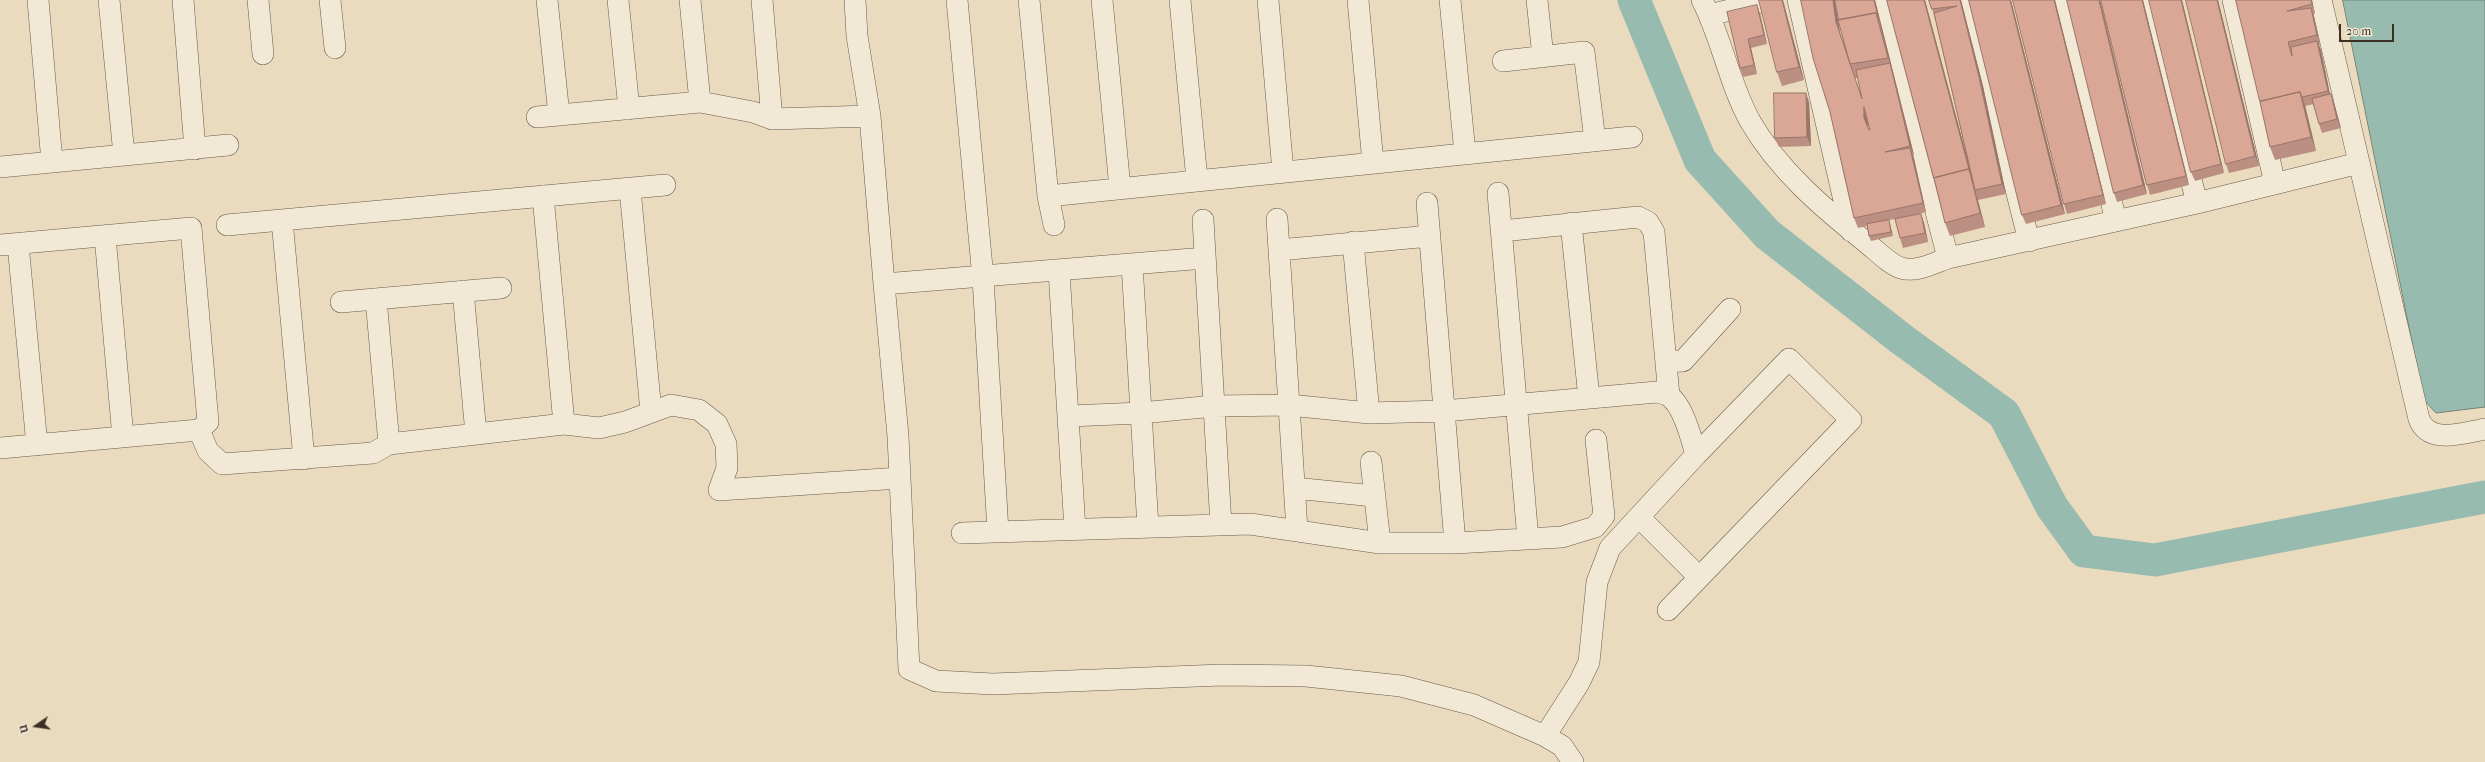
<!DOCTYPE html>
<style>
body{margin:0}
#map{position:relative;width:2485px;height:762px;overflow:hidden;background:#eadbbf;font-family:"IM FELL French Canon",serif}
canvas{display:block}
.north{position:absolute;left:16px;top:706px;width:40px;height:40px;-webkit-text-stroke:3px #f1e8d5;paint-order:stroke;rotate:257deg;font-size:11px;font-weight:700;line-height:16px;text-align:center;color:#3c2f24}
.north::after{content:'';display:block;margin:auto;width:14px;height:18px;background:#3c2f24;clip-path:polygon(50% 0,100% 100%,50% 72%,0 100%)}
.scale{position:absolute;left:2339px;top:24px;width:55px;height:18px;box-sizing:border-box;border:2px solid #3c2f24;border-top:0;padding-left:5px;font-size:12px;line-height:14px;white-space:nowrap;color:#3c2f24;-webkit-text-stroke:3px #f1e8d5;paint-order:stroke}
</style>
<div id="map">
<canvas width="2485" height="762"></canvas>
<div class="north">U</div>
<div class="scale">20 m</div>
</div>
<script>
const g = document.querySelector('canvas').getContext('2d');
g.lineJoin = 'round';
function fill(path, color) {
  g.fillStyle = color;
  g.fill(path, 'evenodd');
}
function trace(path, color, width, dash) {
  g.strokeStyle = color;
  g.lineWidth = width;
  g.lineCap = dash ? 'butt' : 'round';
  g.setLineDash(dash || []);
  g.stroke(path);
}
const water = new Path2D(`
 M2343 0H2485V407L2436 413 2424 400Z`);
fill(water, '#98bbb0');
trace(water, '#738378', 1);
trace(new Path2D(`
 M1634 0 1700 160 1767 234 1900 338 2004 414 2052 507 2084 551 2155 560 2485 497`), '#98bbb0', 33);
const minor = new Path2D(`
 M38 0 52 162
 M109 0 124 155
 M183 0 195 149
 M258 0 263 54
 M330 0 335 48
 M547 0 559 115
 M618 0 629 109
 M690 0 700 102
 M762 0 772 119
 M855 0 857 36 870 116
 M957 0 983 278 998 532
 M1029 0 1048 196 1054 225
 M1102 0 1120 188
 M1180 0 1197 180
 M1268 0 1283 172
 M1358 0 1373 163
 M1450 0 1465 153
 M1537 0 1543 57
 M1702 0C1722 39 1729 83 1750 121 1778 170 1824 209 1867 243 1877 251 1889 264 1901 268 1916 273 1934 263 1948 258L2197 203 2359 163
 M1798 0 1851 231
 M1881 0 1948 258
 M1968 0 2029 241
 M2059 0 2116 220
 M2145 0 2197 203
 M2233 0 2275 184
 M2321 0 2419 419C2429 445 2463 433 2485 429
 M1710 15 1769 0
 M1503 61 1584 52 1595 140
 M537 117 700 102 753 112 772 119 870 116 884 284 1205 258
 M0 167 228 145
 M630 189 651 412
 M1498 193 1528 539
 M543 196 564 424
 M1048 196 1632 137
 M1427 203 1455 543
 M1277 219 1297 530
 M282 220 304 459
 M1203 220 1221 525
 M1571 223 1589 398
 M227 225 665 185
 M1502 231 1638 217 1648 222 1654 232 1669 396
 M105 236 123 437
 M1353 242 1369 413
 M18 244 37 445
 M0 245 191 228 208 422 199 430 0 448
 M1279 250 1430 236
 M1132 264 1148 527
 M1059 271 1075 530
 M884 284 898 436 909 669 936 681 993 684 1222 675 1306 676 1401 686 1474 705 1545 736
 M463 291 476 434
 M376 299 389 444
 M341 302 501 288
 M1666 362 1683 361 1730 309
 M1069 416 1141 413 1214 406 1289 405 1369 413 1444 411 1657 392C1661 393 1666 394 1669 396 1683 405 1692 440 1696 455L1610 548 1597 582 1589 662 1579 683 1545 736 1562 746 1573 762
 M199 430 208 451 222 464 373 453 389 444 564 424 599 428 625 422 671 405 699 410 717 424 726 444 727 468 719 490 900 478
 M1371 462 1380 543
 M1294 488 1374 496
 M1639 517 1699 577
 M962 533 1250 524 1380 543H1455L1562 537 1595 527 1604 516 1596 440
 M1668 610 1851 420 1789 359 1696 455`);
trace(minor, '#685a4b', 22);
trace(minor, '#f1e8d5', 21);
fill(new Path2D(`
 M1801 0H1875L1914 155 1913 156 1926 212 1901 218 1921 214 1924 223 1928 242 1903 248 1900 238 1895 219 1889 220 1893 236 1871 241 1869 236 1867 226 1858 228 1854 218 1830 112ZM1836 5 1839 20H1838L1836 8ZM1838 21 1849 58 1840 32ZM1855 78H1858L1862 97ZM1868 122 1870 130H1869L1868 127Z
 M1887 0H1925L1971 173 1935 19 1932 9 1929 0H1961L1983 86 2006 194 1978 200 1977 196 1985 227 1950 236 1945 223Z
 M1969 0H2011L2065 214 2026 224 2022 215Z
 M2055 0 2106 204 2067 214 2064 204Z
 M2067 0H2100L2147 194 2117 202 2114 193Z
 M2101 0H2143L2189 185 2150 195 2147 185Z
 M2182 0 2224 173 2195 181 2191 172Z
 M2218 0 2259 166 2229 173 2226 164Z
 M2236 0H2312L2315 14H2313L2320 45H2319L2321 50 2330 94 2334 103 2341 128 2322 133 2319 124 2314 104 2305 106 2316 151 2275 160 2270 147 2260 101Z
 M1784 4 1804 80 1782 86 1777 72Z
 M1757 5 1760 14 1767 44 1751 48 1757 74 1743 77 1740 68Z
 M1809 102 1811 146 1779 147 1775 138Z`), '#bb9082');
fill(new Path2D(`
 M1782 0H1783L1784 4 1804 80 1799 67Z
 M1833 0H1836V8L1840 32 1836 22Z
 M1874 0H1875L1914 155 1910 146Z
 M1924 0H1925L1976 190H1975L1985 227 1980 213Z
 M1960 0H1961L1983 86 2006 194 2002 184Z
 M2010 0H2011L2065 214 2061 205Z
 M2054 0H2055L2106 204 2103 195Z
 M2099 0H2100L2147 194 2143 185Z
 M2142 0H2143L2189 185 2186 176Z
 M2181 0H2182L2224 173 2221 164Z
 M2217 0H2218L2259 166 2255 156Z
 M2311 0H2312L2315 14 2312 4Z
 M1757 5 1760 14 1767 44 1764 35Z
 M2311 8 2314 17 2320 45 2317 35Z
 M1748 39 1751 48 1757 74 1754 65Z
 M2317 41 2321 50 2331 100 2328 91Z
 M2300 92 2305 105 2316 151 2311 137Z
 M1806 93 1809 102 1811 146 1807 137Z
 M2331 94 2334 103 2341 128 2337 119Z
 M1864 107 1868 116V128L1864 118Z
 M1910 148 1914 158 1926 212 1923 203Z
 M1921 214 1924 223 1928 242 1925 233Z
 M1889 220 1890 225 1893 236 1891 232Z`), '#99756a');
const building = new Path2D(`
 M1759 0H1782L1799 67 1777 72Z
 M1801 0H1833L1836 22 1862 99 1856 70 1890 63 1910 146 1885 152 1910 148 1923 203 1854 218 1830 112 1813 58ZM1864 107 1870 130H1869L1864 118Z
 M1835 0H1874L1878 17 1876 13 1839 20Z
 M1887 0H1924L1970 173 1969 169 1934 178Z
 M1929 0H1960L1979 77 2002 184 1975 190 1934 13 1957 6 1932 9Z
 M1969 0H2010L2061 205 2022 215Z
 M2013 0H2054L2103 195 2064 204Z
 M2067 0H2099L2143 185 2114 193Z
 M2101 0H2142L2186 176 2147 185Z
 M2149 0H2181L2221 164 2191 172Z
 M2186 0H2217L2255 156 2226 164Z
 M2236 0H2311L2312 4 2287 11 2311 8 2317 35 2288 42 2292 56 2291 47 2317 41 2328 91 2302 97 2300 92 2260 101Z
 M1757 5 1764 35 1748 39 1754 65 1740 68 1727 12Z
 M1876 13 1888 58 1850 64 1838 20Z
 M2300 92 2311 137 2270 147 2260 102Z
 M1774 93H1806L1807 137 1775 138Z
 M2331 94 2337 119 2319 124 2312 99Z
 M1969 169 1980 213 1945 223 1934 178Z
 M1921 214 1925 233 1900 238 1895 219Z
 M1889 220 1891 232 1869 236 1867 224Z`);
fill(building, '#daa797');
trace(building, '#99756a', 1);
</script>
